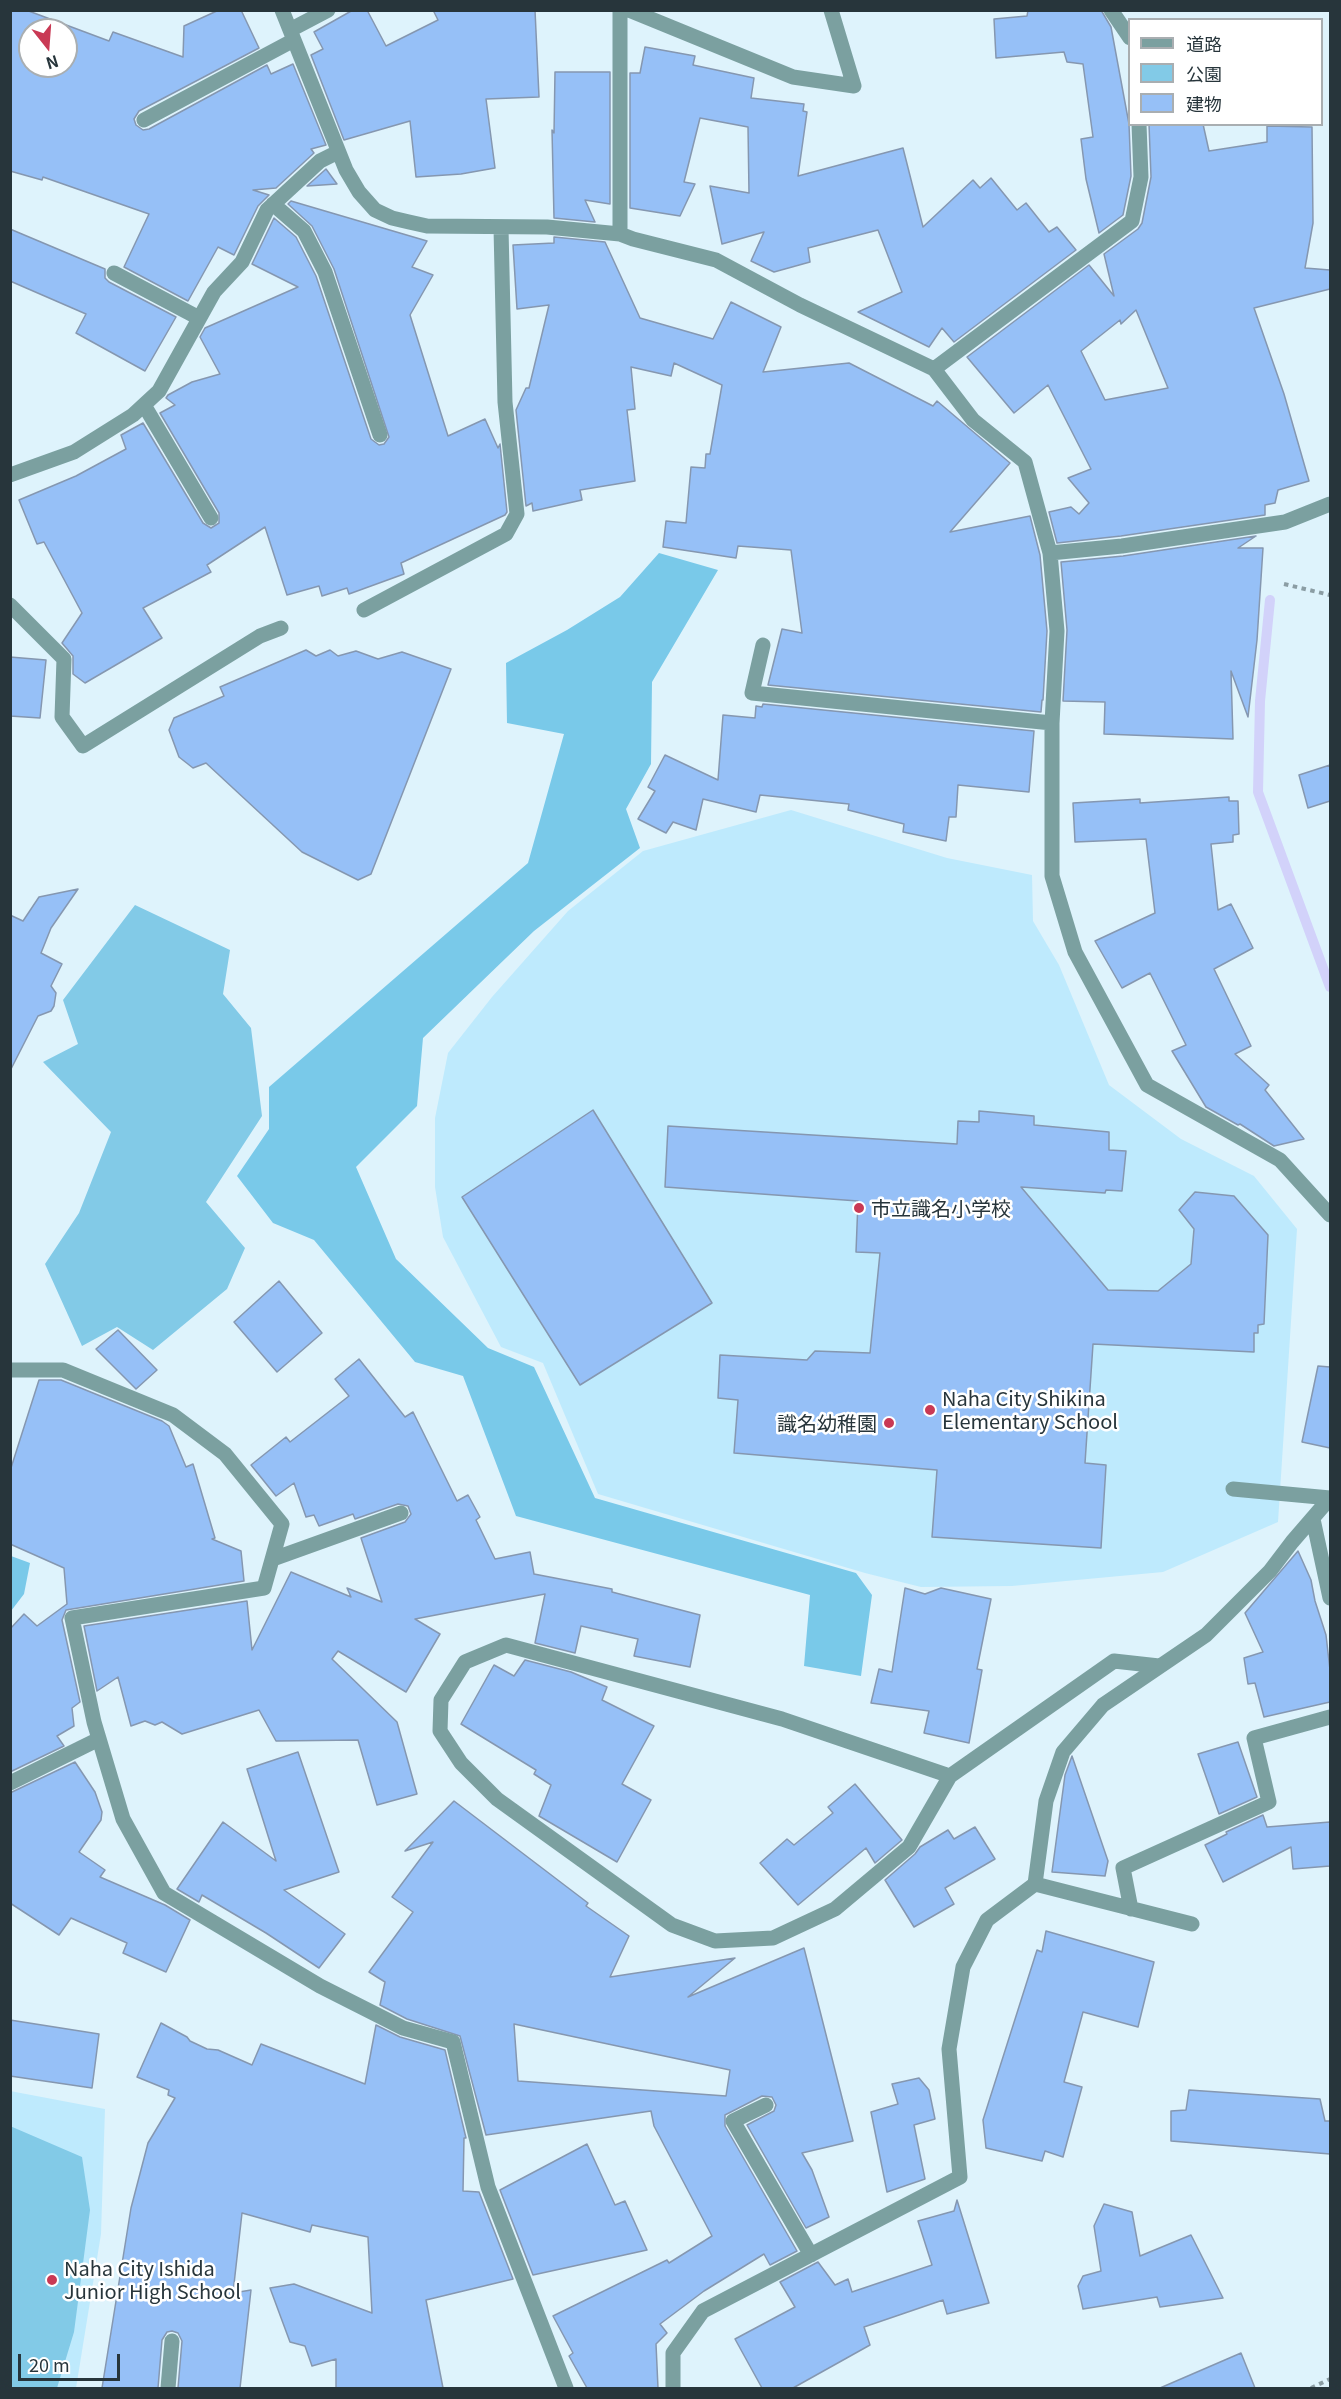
<!DOCTYPE html>
<meta charset="utf-8">
<style>
body{margin:0}
#map{position:relative;width:1341px;height:2399px;overflow:hidden;background:#def3fc;font-family:Georgia,"Noto Sans JP",serif}
canvas{display:block}
.frame{position:absolute;inset:0;border:12px solid #27353b;pointer-events:none}
.legend{position:absolute;left:1128px;top:18px;width:195px;height:108px;box-sizing:border-box;background:#fff;border:2px solid #a9aeb1;margin:0;padding:8px 10px;list-style:none;font-size:18px;color:#27353b}
.legend li{display:flex;align-items:center;gap:12px;height:30px}
.legend b{width:30px;border:2px solid #a9aeb1}
.north{position:absolute;left:18px;top:18px;width:60px;height:60px;box-sizing:border-box;background:#fff;border:2px solid #a9aeb1;border-radius:50%;rotate:163deg;font-size:16px;font-weight:700;line-height:24px;text-align:center;color:#27353b}
.north::after{content:'';display:block;margin:auto;width:21px;height:27px;background:#c93954;clip-path:polygon(50% 0,100% 100%,50% 72%,0 100%)}
.scale{position:absolute;left:18px;top:2354px;width:102px;height:27px;box-sizing:border-box;border:3px solid #27353b;border-top:0;padding-left:8px;font-size:18px;line-height:21px;white-space:nowrap;color:#27353b;-webkit-text-stroke:4px #fff;paint-order:stroke}
</style>
<div id="map">
<canvas width="1341" height="2399"></canvas>
<div class="frame"></div>
<ul class="legend">
<li><b style="height:8px;background:#7ba0a0"></b>道路</li>
<li><b style="height:16px;background:#82cae7"></b>公園</li>
<li><b style="height:16px;background:#96c0f7"></b>建物</li>
</ul>
<div class="north">N</div>
<div class="scale">20 m</div>
</div>
<script>
const g = document.querySelector('canvas').getContext('2d');
g.lineJoin = 'round';
function fill(path, color) {
  g.fillStyle = color;
  g.fill(path, 'evenodd');
}
function trace(path, color, width, dash) {
  g.strokeStyle = color;
  g.lineWidth = width;
  g.lineCap = dash ? 'butt' : 'round';
  g.setLineDash(dash || []);
  g.stroke(path);
}
function write(font, color, halo, rows, align = 'center') {
  g.font = font + ' Georgia,"Noto Sans JP",serif';
  g.lineWidth = 5;
  g.setLineDash([]);
  g.textBaseline = 'middle';
  g.strokeStyle = halo;
  g.fillStyle = color;
  for (const [text, x, y, turn = 0] of rows) {
    g.save();
    g.translate(x, y);
    g.rotate((+turn || 0) * Math.PI / 180);
    g.textAlign = isNaN(turn) ? turn : align;
    if (halo) g.strokeText(text, 0, 0);
    g.fillText(text, 0, 0);
    g.restore();
  }
}
fill(new Path2D(`
 M791 810 947 858 1032 875 1033 921 1059 965 1109 1085 1181 1139 1254 1176 1297 1229 1278 1522 1163 1572 1012 1586 921 1587 865 1573 598 1494 543 1363 501 1347 443 1237 435 1187V1118L448 1053 492 997 568 911 643 851Z
 M10 2091 105 2109 101 2234 76 2388H11Z`), '#beeafd');
fill(new Path2D(`
 M135 905 230 950 223 994 251 1028 262 1116 206 1202 245 1248 227 1289 153 1350 117 1327 82 1346 45 1264 79 1213 111 1132 43 1062 78 1044 63 1000Z
 M10 2126 82 2157 90 2210 74 2332 57 2388H11Z`), '#82cae7');
fill(new Path2D(`
 M659 553 718 570 652 682 651 764 626 809 640 848 534 931 423 1038 417 1106 356 1167 396 1259 488 1348 534 1367 595 1498 856 1573 872 1595 861 1676 804 1666 810 1595 516 1516 463 1376 415 1362 314 1240 273 1223 237 1176 269 1129V1087L528 863 564 734 507 723 506 663 567 630 620 597Z
 M11 1556 30 1563 24 1594 11 1611Z`), '#79c9e9');
trace(new Path2D(`
 M1270 600 1260 701 1258 792 1330 987`), '#d2d2fa', 10);
const building = new Path2D(`
 M10 10H26L109 41 113 32 183 57 184 26 219 10H241L259 48 139 111 134 119 136 125 143 130 149 129 267 65 271 74 293 64 326 145 311 149 314 153 276 188 253 190 269 195 258 206 234 255 218 247 188 301 124 267 149 214 43 177 42 180 10 171ZM30 30H66V66H30Z
 M353 10H367L386 46 438 20 433 10H535L539 97 486 99 495 168 461 174 416 177 410 121 344 140 311 55 323 49 314 32Z
 M1028 10H1101L1111 27 1129 124 1131 176 1123 215 1099 233 1086 179 1081 139 1093 137 1083 64 1067 62 1064 52 996 58 994 19 1027 16Z
 M645 47 695 56 693 65 754 78 751 98 804 104 803 111 807 112 798 176 903 148 923 227 973 180 980 188 991 178 1017 210 1026 203 1049 232 1057 227 1076 250 954 342 942 328 929 347 858 312 902 292 878 230 808 248 810 262 774 272 751 261 764 232 722 244 710 186 749 193 748 127 700 118 684 182 695 184 680 216 630 208V73H640Z
 M555 72H610V204L585 200 595 222 554 218 552 130 554 133Z
 M1149 124H1203L1209 151 1267 142V126L1312 127 1313 223 1305 268 1330 270V289L1254 308 1284 394 1309 481 1278 490 1275 503 1265 505V515L1121 536 1057 543 1049 512 1071 507 1079 514 1089 503 1068 478 1091 469 1048 385 1014 413 967 357 1089 265 1114 296 1104 254 1138 229 1142 223 1151 177ZM1136 310 1168 388 1105 400 1081 351 1120 320 1121 324Z
 M326 169 337 184 307 186Z
 M291 201 427 241 412 267 433 275 410 315 448 436 485 419 498 448 500 444 507 512 505 515 401 563 404 574 349 594 347 588 322 596 319 586 287 595 265 527 207 565 211 572 143 608 162 638 85 683 73 674V656L62 643 82 613 44 542 37 544 19 500 76 476 126 449 121 435 143 423 203 523 211 528 219 523V513L160 413 175 405 166 398 168 395 192 382 220 374 200 337 205 328 298 287 252 264 274 218 296 237 316 276 371 439 379 445 384 444 389 437 334 269 312 226 288 204Z
 M10 229 105 269V278L109 282 176 317 145 371 76 333 86 314 10 281Z
 M554 237 605 242 640 318 713 339 731 302 781 327 763 372 849 363 933 406 937 401 1010 463 950 532 1030 516 1040 555 1047 631 1043 700H1042L1041 712 768 685 782 629 802 633 791 550 738 546 736 558 663 547 666 521 686 523 691 467 705 468 706 454H710L722 385 674 363 671 376 631 367 635 409 627 410 635 481 580 490 582 500 533 511 532 503 526 506 516 410 526 388H529L549 305 517 309 513 245 554 243Z
 M1256 536 1238 548H1263L1257 640 1248 717 1231 671 1233 739 1104 734 1105 702 1063 701 1067 630 1061 562 1123 556Z
 M306 650 316 656 330 650 338 656 356 651 378 659 402 652 451 669 371 874 358 880 302 852 206 763 193 768 179 757 169 730 174 718 224 696 220 687Z
 M10 657 46 660 40 718 10 716Z
 M763 704 1034 731 1029 792 958 785 956 817H949L946 841 903 832 904 824 848 810 849 804 760 795 756 812 703 799 696 830 673 822 666 833 638 819 655 791 648 787 665 755 718 780 723 715 755 718 756 706 762 707Z
 M1330 765V801L1308 808 1299 775Z
 M1229 797V801H1238L1239 834 1233 835V842L1211 844 1218 910 1231 904 1253 948 1214 969 1251 1046 1235 1054 1269 1085 1265 1090 1304 1139 1274 1146 1240 1124 1238 1125 1206 1107 1172 1051 1186 1045 1150 973 1122 988 1095 941 1155 913 1146 839 1075 842 1073 803 1140 799V803Z
 M78 889 51 928 41 953 62 964 51 986 56 993 54 1006 51 1011 38 1016 10 1071V915L23 921 39 897Z
 M593 1110 712 1303 580 1385 462 1197Z
 M979 1111 1034 1116V1125L1109 1132V1150L1126 1151 1122 1191 1106 1190 1105 1193 1021 1187 1108 1290 1158 1291 1191 1264 1194 1229 1179 1210 1195 1192 1234 1196 1268 1235 1264 1324 1258 1325V1333H1254V1352L1093 1344 1085 1463 1106 1465 1101 1548 932 1537 937 1470 734 1453 738 1400 718 1398 720 1355 807 1360 815 1351 870 1353 880 1253 856 1252 858 1201 665 1187 668 1126 957 1144 958 1121 979 1122Z
 M279 1281 322 1333 277 1372 234 1322Z
 M118 1330 157 1370 136 1389 96 1349Z
 M359 1359 405 1417 413 1412 457 1501 468 1495 480 1517 476 1520 495 1559 530 1552 534 1574 612 1589V1592L700 1615 690 1667 634 1656 638 1639 581 1626 575 1653 535 1643 545 1594 415 1619 440 1634 406 1692 338 1651 332 1659 397 1722 417 1794 377 1805 358 1740 276 1741 259 1710 182 1734 162 1722 155 1725 145 1721 131 1726 118 1677 97 1691 84 1626 247 1601 252 1650 291 1572 351 1597 347 1588 382 1602 361 1538 405 1522 411 1514 408 1506 398 1504 355 1519 353 1514 319 1526 314 1515 306 1517 294 1483 276 1496 251 1465 286 1437 290 1442 349 1396 335 1379Z
 M1318 1366 1330 1367V1448L1302 1442Z
 M39 1380H61L162 1421 169 1426 186 1467 193 1464 215 1538 212 1539 241 1551 244 1581 66 1610 62 1620 80 1702 72 1708 74 1726 57 1736 64 1746 10 1772V1629L24 1614 37 1626 67 1604 64 1568 10 1544V1471Z
 M1298 1551 1311 1580 1315 1601 1326 1635 1330 1670V1702L1264 1717 1255 1683 1248 1684 1244 1658 1263 1652 1245 1613Z
 M905 1588 925 1594 941 1588 991 1599 977 1669 982 1670 969 1743 924 1733 929 1711 871 1703 879 1669 892 1672Z
 M525 1660 571 1672 607 1687 602 1700 654 1726 622 1784 651 1800 617 1862 539 1816 551 1785 534 1774 536 1770 461 1724 494 1665 514 1676Z
 M1238 1742 1257 1797 1219 1814 1198 1754Z
 M298 1752 339 1872 284 1890 345 1934 319 1968 266 1933 202 1895 199 1902 177 1889 223 1822 276 1861 247 1769Z
 M1072 1756 1108 1861 1105 1876 1052 1872 1065 1775Z
 M75 1762 95 1792 102 1812 101 1820 79 1852 105 1870 100 1877 165 1905 190 1920 166 1972 123 1953 127 1943 71 1918 59 1935 10 1903V1793Z
 M855 1784 902 1840 875 1863 866 1848 798 1905 760 1863 787 1839 794 1845 833 1813 828 1807Z
 M454 1801 588 1903 586 1906 629 1936 610 1977 735 1958 688 1997 804 1948 853 2141 802 2153 812 2170 829 2217 806 2228 747 2125 774 2111 776 2105 772 2097 762 2096 725 2115V2126L797 2251 770 2265 764 2254 704 2291 660 2324 667 2333 656 2344 658 2388H587L569 2356 573 2353 553 2316 667 2260 669 2263 712 2236 654 2126 651 2111 486 2135 460 2036 407 2019 380 2005 385 1982 369 1972 413 1912 392 1897 433 1842 405 1851ZM514 2024 730 2070 726 2096 518 2081Z
 M1263 1815 1267 1827 1330 1822V1866L1293 1869 1291 1847 1223 1882 1205 1845 1227 1834 1226 1832Z
 M975 1827 995 1859 945 1888 954 1904 914 1927 885 1880 915 1854 920 1847 948 1830 954 1839Z
 M1046 1931 1154 1962 1138 2027 1083 2012 1064 2082 1082 2087 1063 2157 1045 2151 1042 2161 986 2148 983 2120 1037 1950 1042 1952Z
 M10 2020 99 2034 92 2088 10 2076Z
 M161 2023 187 2037 190 2041 207 2049 218 2050 252 2065 261 2044 365 2084 376 2025 400 2037 445 2050 466 2138H464L463 2191 479 2192 513 2279 426 2300 443 2388H336V2359L312 2366 305 2346 290 2342 270 2288 294 2284 372 2313 368 2237 312 2225 310 2232 242 2213 233 2293 251 2290 240 2388H178L182 2341 178 2333 172 2331 167 2332 162 2340 158 2388H102L131 2208 148 2143 175 2098 168 2095 169 2090 137 2077Z
 M919 2078 929 2090 935 2119 914 2125 925 2179 887 2192 871 2112 898 2104 892 2084Z
 M1189 2090 1320 2099 1325 2121H1330V2154L1171 2141V2111L1186 2110Z
 M587 2144 615 2205 625 2201 647 2250 533 2275 500 2190Z
 M957 2200 989 2303 947 2314 943 2300 864 2327 870 2345 793 2388H762L735 2339 795 2307 780 2282 818 2262 835 2285 848 2279 852 2292 932 2265 918 2221 954 2211Z
 M1104 2204 1132 2212 1140 2256 1191 2235 1223 2298 1160 2307 1157 2297 1083 2309 1078 2286 1083 2276 1101 2271 1094 2226Z
 M1241 2353 1255 2388H1160Z`);
fill(building, '#96c0f7');
trace(building, '#8597b0', 1.5);
trace(new Path2D(`
 M1284 584 1330 595
 M1311 2388 1330 2379`), '#8b9da4', 4, [4.5, 4.5]);
trace(new Path2D(`
 M282 10 346 170 359 192 375 210 392 218 409 222 427 226 547 227 620 234 633 239 716 260 800 305 934 369 973 420 1025 462 1050 553 1122 546 1285 522 1330 504
 M620 10V234
 M629 10 793 77 854 86 831 10
 M1111 10 1130 38
 M290 30 328 10
 M144 120 294 40
 M273 204 304 231 325 272 380 435
 M114 273 199 318
 M934 369 1132 221 1141 177 1139 124
 M144 405 211 518
 M10 475 74 452 133 415 159 391 214 292 242 262 267 210 320 161 338 152
 M1050 553 1057 631 1052 723V876L1075 952 1147 1085 1280 1160 1330 1215
 M10 605 64 659 62 717 83 746 260 636 281 628
 M364 610 506 534 517 514 505 402 501 228
 M763 645 752 693 1052 723
 M10 1370H63L173 1415 225 1454 282 1524 264 1588 72 1618 94 1722 123 1819 164 1893 320 1986 403 2028 453 2042 488 2187 566 2388
 M1233 1489 1330 1498
 M1313 1519 1330 1598
 M273 1559 401 1513
 M950 1776 782 1719 506 1645 465 1662 441 1700 440 1731 461 1763 497 1799 672 1925 715 1941 773 1938 835 1909 909 1847 950 1776 1114 1661 1159 1666
 M10 1783 99 1739
 M1035 1884 1192 1924
 M1131 1909 1123 1868 1269 1802 1254 1738 1330 1717
 M766 2105 733 2121 811 2255
 M168 2388 172 2341
 M673 2388V2353L703 2311 960 2177 949 2049 963 1967 987 1920 1035 1884 1046 1801 1063 1752 1103 1705 1206 1635 1270 1571 1292 1542 1330 1498`), '#7ba0a0', 15);
for (const [x, y, r, color] of [
 [859,1208,6,"#c93954"],
 [930,1410,6,"#c93954"],
 [889,1423,6,"#c93954"],
 [52,2280,6,"#c93954"]
]) {
  const dot = new Path2D();
  dot.arc(x, y, r, 0, 2 * Math.PI);
  g.fillStyle = color;
  g.fill(dot);
  trace(dot, '#fff', 2);
}
write('20px', '#27353b', '#fff', [
 ["市立識名小学校",871,1208],
 ["Naha City Shikina",942,1398],
 ["Elementary School",942,1421],
 ["識名幼稚園",877,1423,"right"],
 ["Naha City Ishida",64,2268],
 ["Junior High School",64,2291]
], 'left');
</script>
